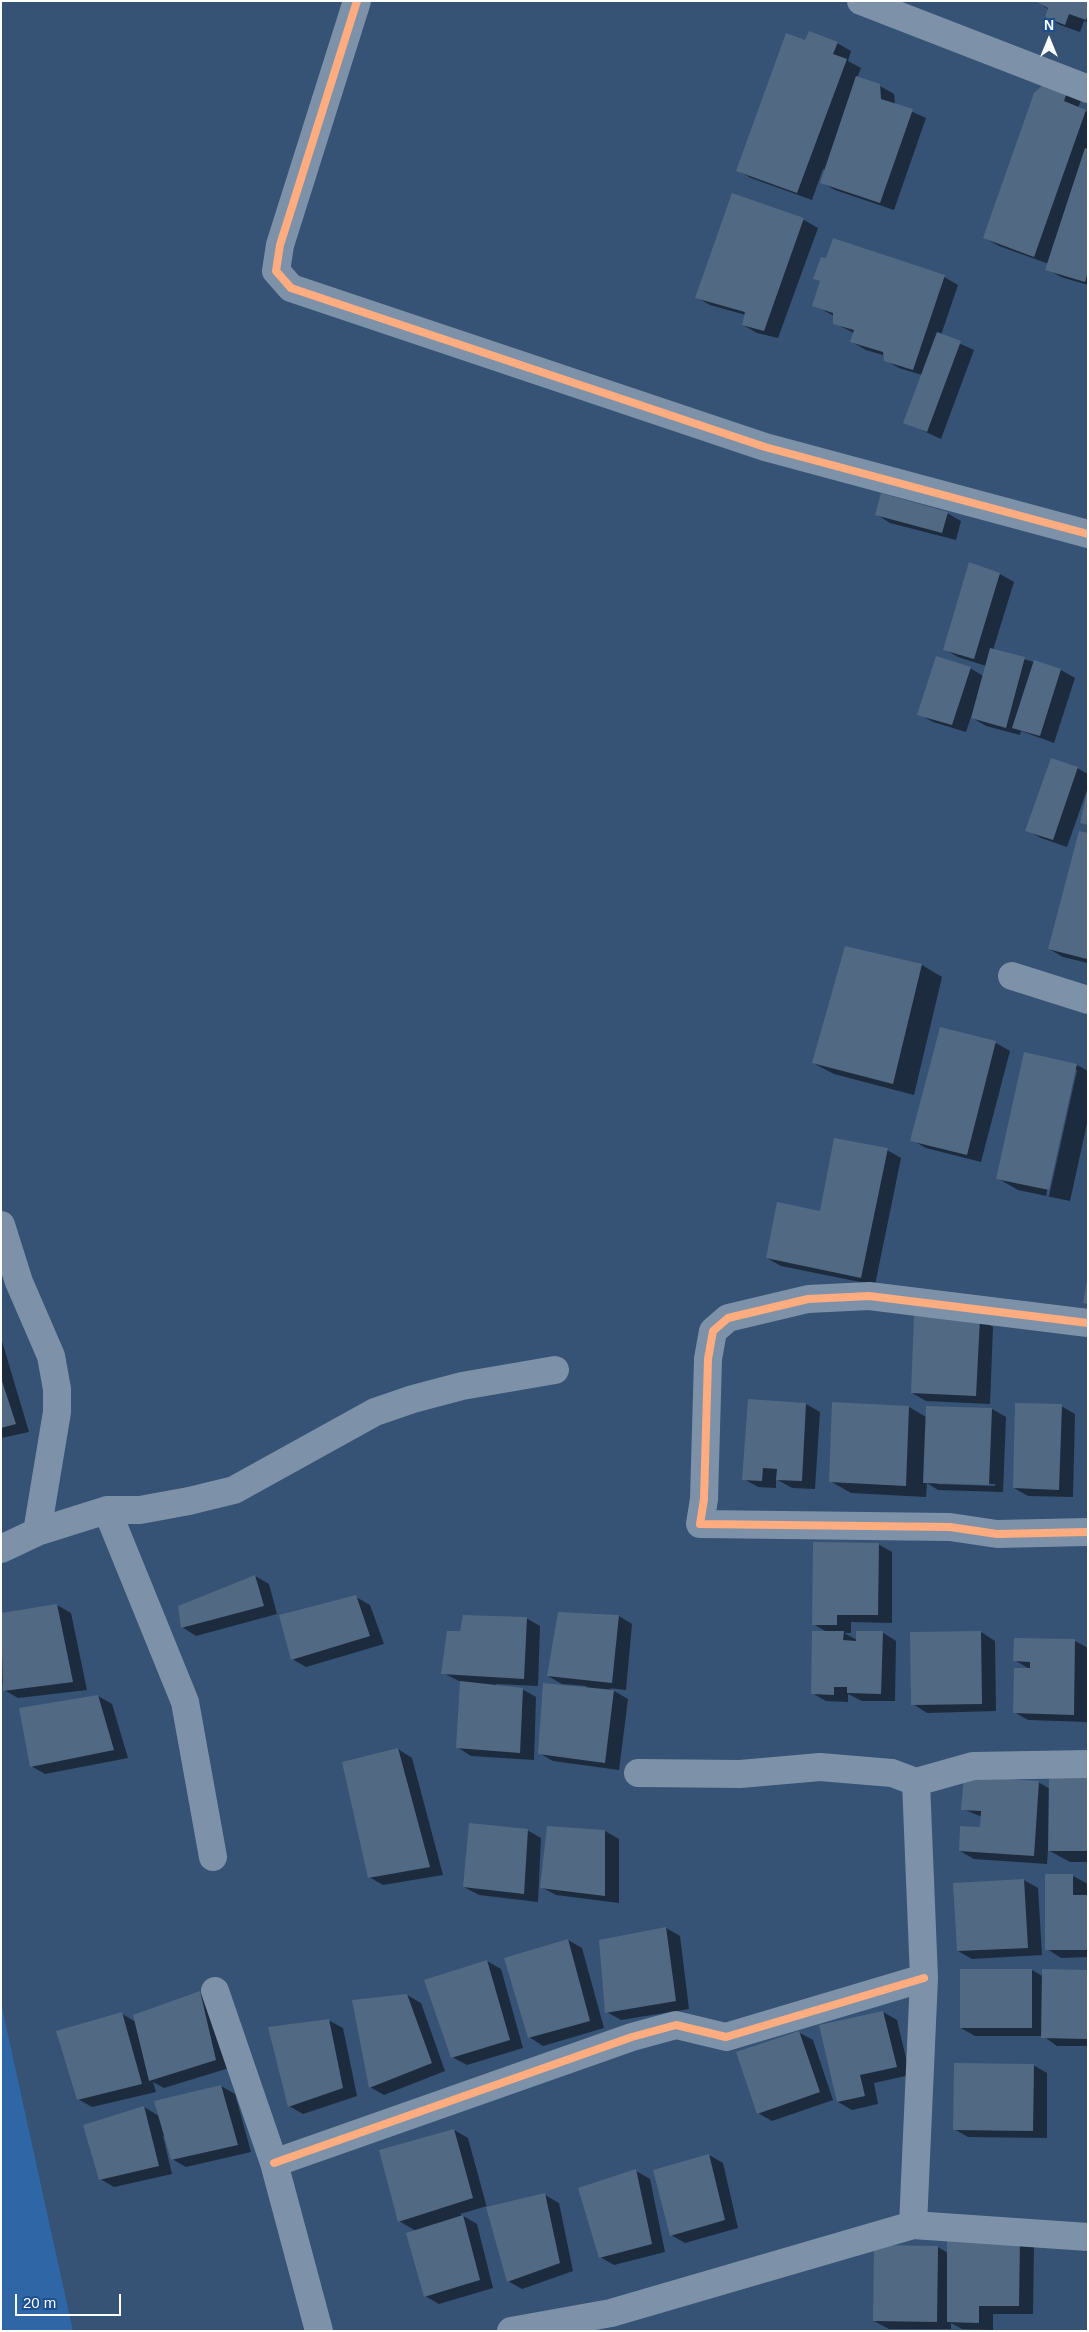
<!DOCTYPE html>
<style>
body{margin:0}
#map{position:relative;width:1089px;height:2332px;overflow:hidden;background:#365274;font-family:Arial,sans-serif}
canvas{display:block}
.frame{position:absolute;inset:0;border:2px solid #fff;pointer-events:none}
.north{position:absolute;left:1024px;top:15px;width:50px;height:50px;-webkit-text-stroke:4px #1b4f8f;paint-order:stroke;rotate:0deg;font-size:14px;font-weight:700;line-height:20px;text-align:center;color:#fff}
.north::after{content:'';display:block;margin:auto;width:18px;height:22px;background:#fff;clip-path:polygon(50% 0,100% 100%,50% 72%,0 100%)}
.scale{position:absolute;left:15px;top:2294px;width:106px;height:22px;box-sizing:border-box;border:2px solid #fff;border-top:0;padding-left:6px;font-size:15px;line-height:18px;white-space:nowrap;color:#fff;-webkit-text-stroke:4px #1b4f8f;paint-order:stroke}
</style>
<div id="map">
<canvas width="1089" height="2332"></canvas>
<div class="frame"></div>
<div class="north">N</div>
<div class="scale">20 m</div>
</div>
<script>
const g = document.querySelector('canvas').getContext('2d');
g.lineJoin = 'round';
function fill(path, color) {
  g.fillStyle = color;
  g.fill(path, 'evenodd');
}
function trace(path, color, width, dash) {
  g.strokeStyle = color;
  g.lineWidth = width;
  g.lineCap = dash ? 'butt' : 'round';
  g.setLineDash(dash || []);
  g.stroke(path);
}
fill(new Path2D(`
 M1 2003 73 2331H1Z`), '#2f66a5');
fill(new Path2D(`
 M1037 1H1088V22L1084 21 1080 32 1060 25 1046 17 1049 10Z
 M806 42 837 43 851 51 848 61 861 68 857 78 880 86 894 94 895 104 926 118 894 210 835 190 821 182 825 170 823 169 812 200 751 178 737 170Z
 M1046 83 1082 98 1078 108 1088 112V285L1061 277 1047 269 1049 264 999 246 985 238Z
 M733 195 804 220 818 228 778 338 757 333 743 325 746 315 710 305 696 297Z
 M944 277 958 285 941 335 974 350 941 439 904 422 922 375 899 368 885 360 883 355 866 350 852 342 854 333 834 323V316L814 305 821 282 815 278Z
 M947 513 961 521 956 540 890 523 876 514Z
 M1000 574 1014 582 993 650 1061 670 1075 678 1054 743 1021 731 1020 735 986 726 971 717 966 732 933 722 919 714 970 668 983 676 986 666 958 657 944 649Z
 M1077 768 1088 774V787L1067 847 1041 838 1027 830Z
 M1088 834V963L1063 957 1049 949Z
 M922 965 942 977 914 1095 834 1074 813 1063Z
 M996 1043 1010 1051 981 1162 926 1148 912 1140Z
 M1077 1065 1088 1071V1119L1070 1201 1018 1190 997 1178ZM1074 1070H1077L1049 1196H1046Z
 M887 1150 901 1158 875 1285 781 1266 767 1258 821 1213Z
 M979 1319 993 1327 990 1404 926 1401 912 1393Z
 M1 1338 29 1432 1 1438Z
 M806 1404 820 1412 815 1489 792 1488 776 1479V1488L758 1487 744 1479Z
 M1061 1406 1075 1414 1073 1497 1028 1496 1014 1488Z
 M909 1407 926 1417 992 1409 1006 1417 1003 1492 938 1490 927 1483 926 1497 851 1493 830 1481ZM937 1482 995 1484V1486L937 1484Z
 M878 1544 892 1552V1623L851 1622V1633H844L857 1640 882 1632 896 1641 895 1701H862L848 1694V1702L826 1701 812 1693 827 1632 813 1624Z
 M255 1576 269 1584 277 1614 196 1636 182 1627Z
 M356 1597 370 1605 384 1644 306 1667 292 1659Z
 M57 1605 71 1613 87 1690 18 1698 4 1690 1 1677V1614Z
 M619 1616 632 1624 626 1690 609 1688 628 1699 619 1770 553 1761 539 1753 587 1686 562 1684 548 1676Z
 M526 1618 540 1626 538 1686 496 1684V1686L522 1689 536 1697 534 1760 471 1756 457 1747 461 1682 443 1673 461 1633Z
 M981 1632 995 1641 996 1711 927 1713 913 1704Z
 M1075 1641 1088 1648 1087 1722 1028 1720 1014 1712 1030 1669 1014 1660Z
 M98 1696 112 1704 128 1758 45 1774 31 1766Z
 M398 1749 412 1758 443 1875 383 1885 369 1877Z
 M1088 1779V1862H1070L1048 1850 1047 1864 974 1859 960 1851 981 1829 982 1817 963 1809 1038 1782 1050 1789Z
 M527 1830 541 1838 538 1902 479 1895 464 1887Z
 M605 1831 619 1839V1903L556 1895 541 1887Z
 M1073 1876 1088 1884V1879V1957L1061 1958 1047 1949Z
 M1024 1880 1038 1888 1042 1955 972 1959 958 1951Z
 M666 1928 680 1936 689 2009 621 2020 607 2012 600 1941Z
 M568 1940 582 1948 604 2028 543 2046 529 2037Z
 M487 1961 501 1969 523 2048 467 2065 452 2057Z
 M961 1970H1032L1044 1977 1088 1971V2046H1057L1043 2036H975L961 2028Z
 M200 1993 214 2001 229 2068 164 2088 153 2082 156 2092 92 2107 78 2099 122 2014 136 2022Z
 M407 1995 421 2003 445 2071 384 2095 370 2087Z
 M883 2012 897 2020 910 2075 874 2083 878 2104 852 2110 838 2102Z
 M328 2020 343 2028 357 2096 303 2114 289 2106Z
 M798 2032 813 2040 833 2100 772 2121 758 2113Z
 M1033 2065 1047 2073V2138L968 2137 954 2129Z
 M221 2086 235 2094 251 2152 186 2167 172 2159 165 2135 163 2136 172 2174 114 2187 100 2179 144 2107 159 2116Z
 M454 2130 468 2138 487 2208 545 2195 559 2203 573 2271 522 2289 508 2281 487 2206 460 2214 477 2224 493 2288 439 2304 425 2296 416 2231 399 2221Z
 M709 2155 723 2163 738 2228 685 2243 671 2235Z
 M636 2171 650 2179 665 2252 614 2265 600 2257Z
 M1020 2239 1034 2247 1033 2314H993V2330L962 2329 951 2323V2329H889L874 2321 938 2247 948 2253Z`), '#0007');
fill(new Path2D(`
 M1035 1H1088V15L1086 20 1069 14 1065 25 1045 17 1048 8Z
 M809 31 838 42 833 54 847 59 797 193 736 171 786 33 805 40Z
 M856 76 880 84 881 99 913 109 880 203 820 183Z
 M1046 82 1068 89 1064 101 1086 110 1034 257 983 238 1034 93Z
 M1085 148 1088 149V272L1085 282 1045 270Z
 M732 193 804 218 764 331 742 325 745 312 695 298Z
 M833 238 945 275 913 370 884 361 883 352 850 342 854 330 833 324V313L812 306 820 281 813 279 821 257 826 258Z
 M937 332 961 341 927 432 903 423Z
 M881 493 948 512 942 533 875 515Z
 M969 562 1000 573 974 659 943 650Z
 M990 648 1025 657 1006 728 971 718Z
 M936 656 971 667 952 725 917 715Z
 M1034 660 1061 669 1040 736 1012 728Z
 M1051 758 1078 767 1053 840 1025 831Z
 M1087 792H1088V825L1080 823Z
 M1079 831 1088 833 1087 959 1048 949Z
 M845 946 922 964 893 1084 812 1063Z
 M940 1027 996 1041 967 1155 910 1141Z
 M1024 1052 1077 1064 1049 1190 996 1179Z
 M834 1138 888 1148 861 1278 766 1258 777 1202 820 1211Z
 M1087 1281H1088V1304L1083 1303Z
 M914 1316 980 1318 976 1396 911 1393Z
 M1 1378 16 1424 1 1428Z
 M748 1399 806 1403 802 1481 776 1480 777 1469 763 1468 762 1481 742 1480Z
 M832 1402 909 1406 906 1486 829 1482Z
 M1015 1403 1062 1404 1059 1490 1013 1488Z
 M926 1406 992 1408 989 1485 923 1483Z
 M813 1542 879 1543 878 1615H837V1625H812Z
 M255 1575 264 1606 181 1628 178 1606Z
 M356 1595 370 1636 291 1660 279 1615Z
 M57 1604 73 1682 3 1691 1 1613Z
 M558 1612 619 1615 612 1683 547 1676Z
 M463 1615 527 1617 524 1679 441 1674 447 1631H460Z
 M812 1631H844L843 1640 856 1641V1631H883L881 1694 847 1693V1687H834V1695L811 1694Z
 M981 1631 982 1704 911 1705 910 1632Z
 M1014 1638 1075 1639 1074 1715 1013 1713 1014 1668H1030V1662L1013 1661Z
 M460 1681 523 1688 520 1753 456 1748Z
 M543 1683 614 1690 605 1763 538 1754Z
 M98 1695 114 1750 30 1767 19 1708Z
 M398 1748 430 1867 368 1878 342 1762Z
 M964 1776 1039 1781 1034 1856 959 1851 960 1826 980 1827 981 1811 961 1810Z
 M1049 1778H1088V1851H1048Z
 M469 1823 528 1829 524 1894 463 1887Z
 M547 1826 605 1830V1896L540 1888Z
 M1045 1874H1073V1895H1088V1950H1045Z
 M1024 1879 1028 1948 957 1951 953 1883Z
 M666 1927 676 2001 605 2013 599 1940Z
 M568 1939 590 2021 528 2038 504 1958Z
 M487 1960 510 2040 451 2058 424 1980Z
 M960 1969H1032V2028H960Z
 M1042 1969 1088 1970V2039L1041 2038Z
 M200 1991 216 2060 149 2081 133 2015Z
 M407 1994 432 2063 369 2088 352 2000Z
 M883 2011 897 2067 860 2075 865 2096 837 2102 819 2025Z
 M122 2012 142 2084 77 2100 56 2031Z
 M329 2019 343 2088 288 2107 268 2027Z
 M799 2031 820 2092 757 2114 736 2052Z
 M954 2063 1034 2064 1033 2131 953 2130Z
 M221 2085 238 2145 171 2160 154 2101Z
 M144 2106 159 2166 99 2180 83 2125Z
 M454 2129 473 2198 398 2222 379 2150Z
 M709 2154 725 2220 670 2236 653 2170Z
 M636 2169 652 2244 599 2258 578 2188Z
 M545 2193 560 2263 507 2282 486 2207Z
 M463 2215 480 2280 424 2297 406 2233Z
 M947 2237 1020 2238 1019 2306H979V2323L947 2322Z
 M874 2245 938 2246 937 2322 873 2321Z`), '#526984');
trace(new Path2D(`
 M357 1 280 245 276 271 291 288 765 447 1088 534
 M861 1 1088 89
 M1012 976 1088 1000
 M1 1225 19 1282 51 1356 57 1389V1412L37 1532
 M1088 1323 869 1296 808 1299 728 1318 713 1331 708 1359 704 1499 700 1524 950 1527 997 1534 1088 1532
 M107 1510 185 1702 213 1857
 M1 1549 37 1532 107 1510H140L189 1501 234 1490 375 1412 413 1399 462 1386 555 1370
 M638 1773 740 1774 820 1767 892 1773 916 1782 973 1766 1088 1764
 M215 1991 274 2163 319 2331
 M274 2163 632 2037 676 2025 726 2037 924 1978
 M913 2225 924 1978 916 1782
 M511 2331 611 2313 913 2225 1088 2237`), '#7d92a8', 28);
trace(new Path2D(`
 M357 1 280 245 276 271 291 288 765 447 1088 534
 M1088 1323 869 1296 808 1299 728 1318 713 1331 708 1359 704 1499 700 1524 950 1527 997 1534 1088 1532
 M274 2163 632 2037 676 2025 726 2037 924 1978`), '#ffac80', 8);
</script>
